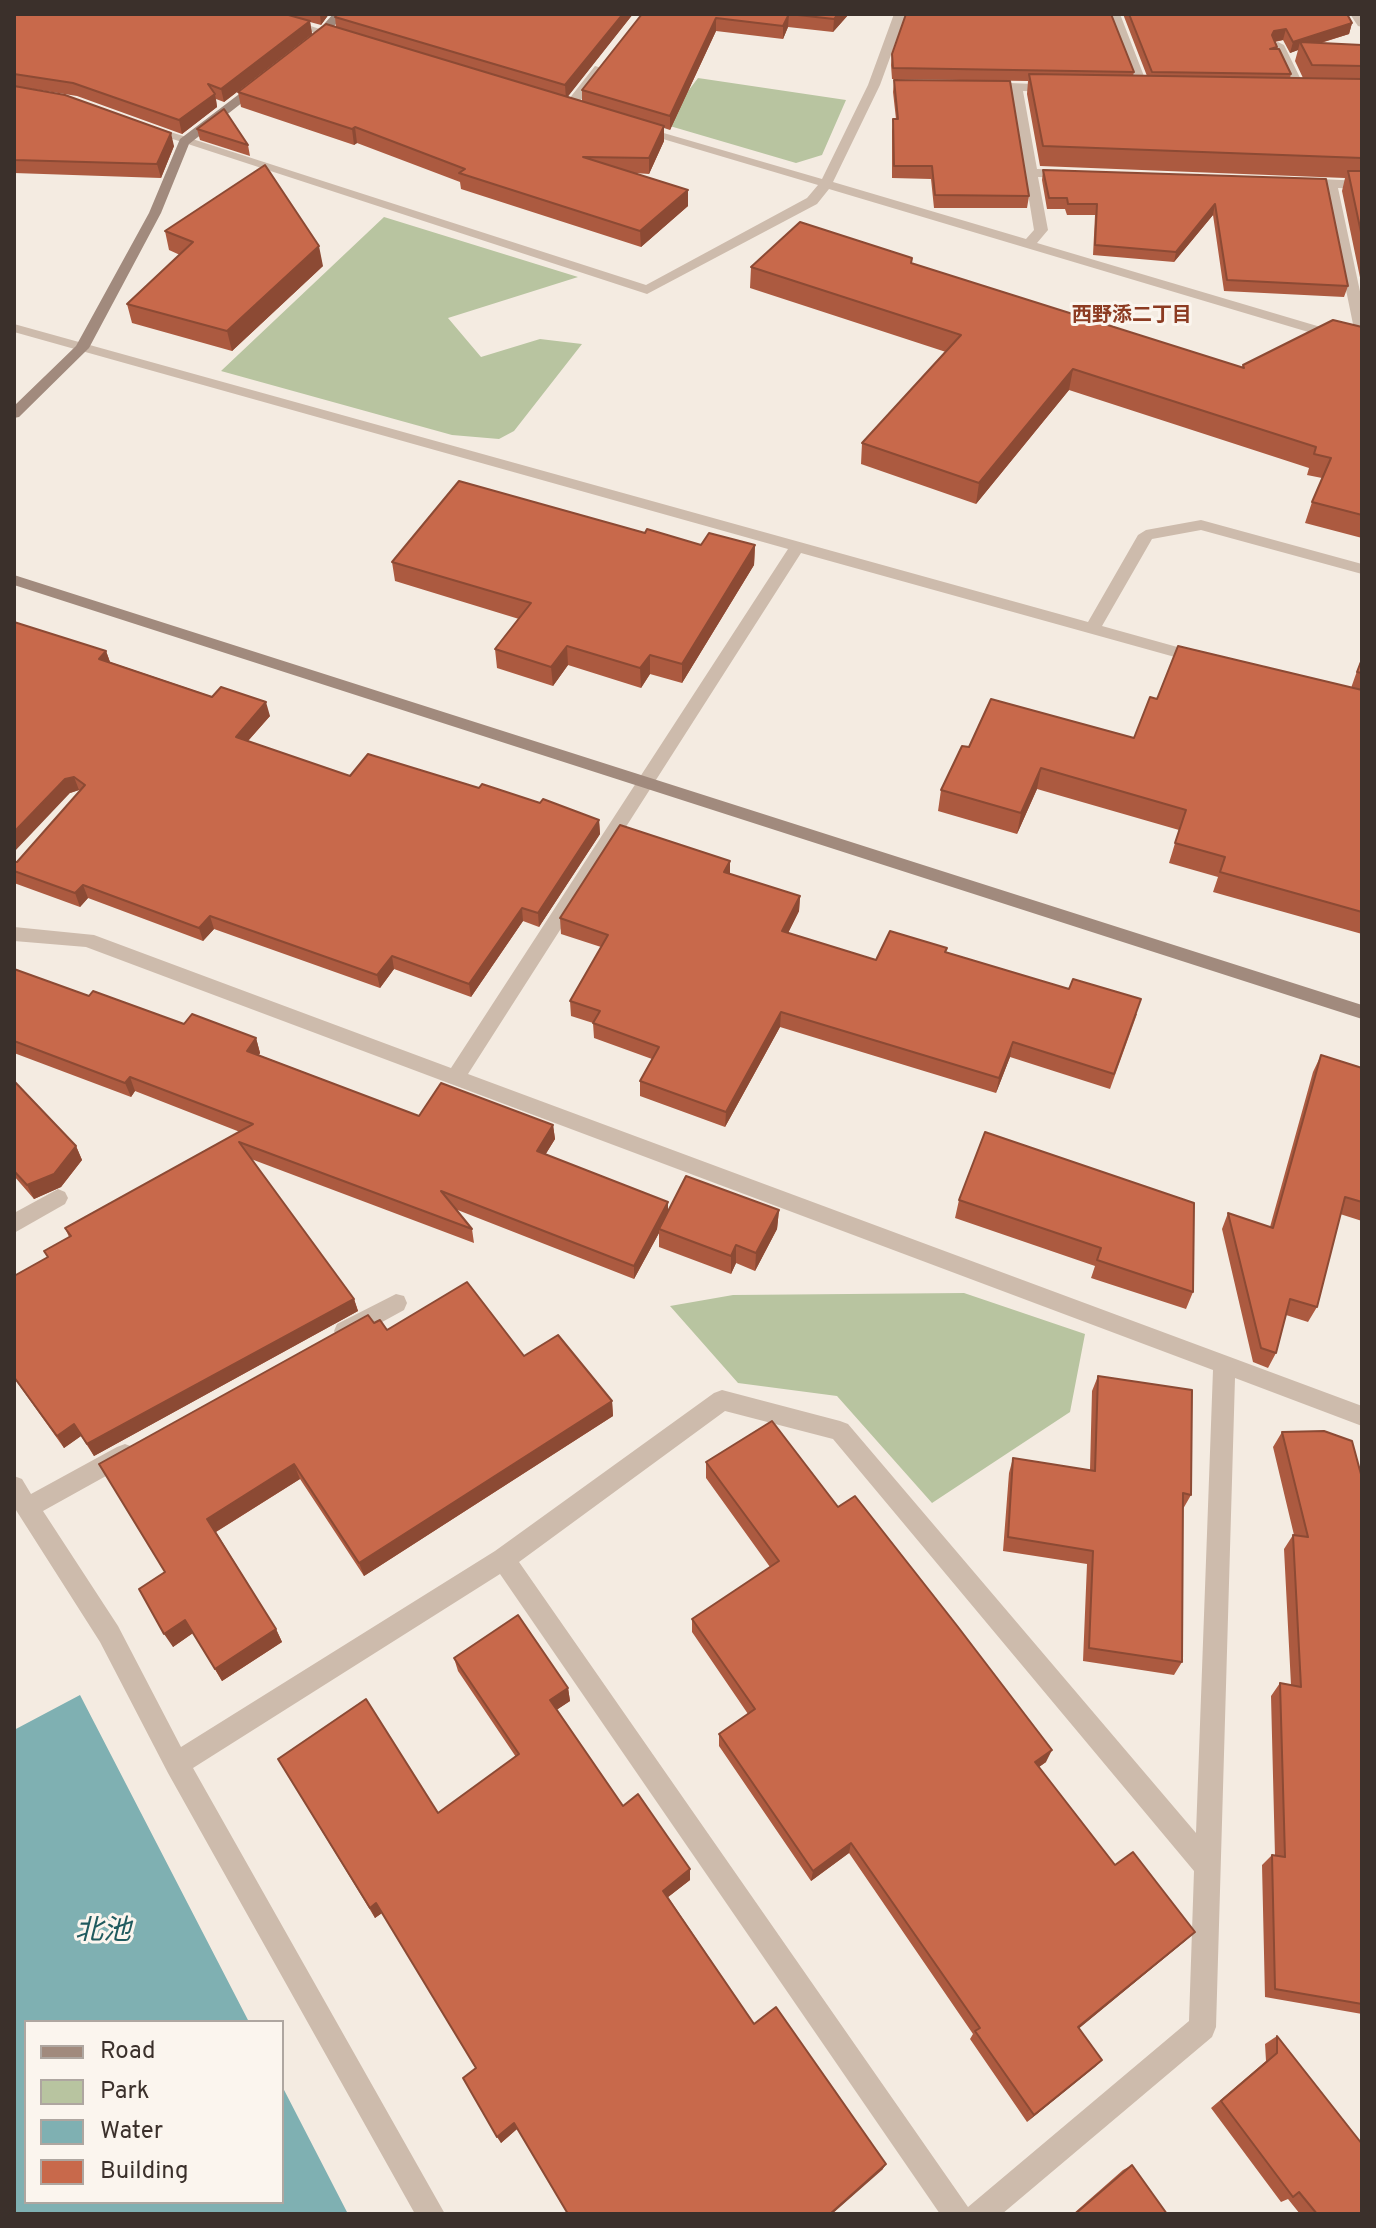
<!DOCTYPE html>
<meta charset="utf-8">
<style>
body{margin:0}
#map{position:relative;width:1376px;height:2228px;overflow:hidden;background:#f4ebe1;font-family:Overpass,sans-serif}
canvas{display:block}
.frame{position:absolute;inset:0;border:16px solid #3b302b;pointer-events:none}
.legend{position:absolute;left:24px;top:2020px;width:260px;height:184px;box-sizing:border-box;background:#fbf5ee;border:2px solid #aea6a0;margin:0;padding:10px 14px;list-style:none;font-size:24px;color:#3b302b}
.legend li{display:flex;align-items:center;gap:16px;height:40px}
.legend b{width:40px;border:2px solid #aea6a0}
</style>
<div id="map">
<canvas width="1376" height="2228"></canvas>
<div class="frame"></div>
<ul class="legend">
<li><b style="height:10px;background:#a18a7d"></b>Road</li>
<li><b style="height:22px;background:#b8c4a0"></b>Park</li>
<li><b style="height:22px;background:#7fb0b2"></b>Water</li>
<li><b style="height:22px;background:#c8694b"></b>Building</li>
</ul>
</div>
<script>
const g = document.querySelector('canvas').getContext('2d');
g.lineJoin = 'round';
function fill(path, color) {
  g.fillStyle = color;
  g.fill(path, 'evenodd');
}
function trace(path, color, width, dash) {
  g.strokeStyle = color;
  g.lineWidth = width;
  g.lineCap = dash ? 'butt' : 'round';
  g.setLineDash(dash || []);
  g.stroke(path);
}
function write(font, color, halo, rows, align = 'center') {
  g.font = font + ' Overpass,"Noto Sans JP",sans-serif';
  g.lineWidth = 6;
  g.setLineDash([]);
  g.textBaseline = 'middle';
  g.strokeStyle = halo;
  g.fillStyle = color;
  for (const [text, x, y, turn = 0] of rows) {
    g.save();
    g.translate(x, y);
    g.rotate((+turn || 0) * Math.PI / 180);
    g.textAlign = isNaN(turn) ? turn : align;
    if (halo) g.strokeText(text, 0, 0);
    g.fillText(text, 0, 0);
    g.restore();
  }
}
fill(new Path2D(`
 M698 78 846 100 822 155 796 163 663 124Z
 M384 217 578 277 448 318 481 357 540 339 582 344 514 431 499 439 452 435 221 371Z
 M964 1293 1085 1334 1070 1412 932 1503 837 1396 738 1383 670 1306 733 1295Z`), '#b8c4a0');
fill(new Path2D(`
 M80 1695 249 2022H26V2202H282V2086L348 2214H14V1730Z`), '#7fb0b2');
fill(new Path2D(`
 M58 1189 65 1192 68 1198 65 1204 14 1233V1213Z`), '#cdbbac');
fill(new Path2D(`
 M255 14H273L348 38 338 40Z
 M894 14H906L880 85 833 182 1026 239 1034 230 1011 90H986L980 86 986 82 1058 85V91L1054 92 1023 91 1037 169 1067 170 1073 174 1067 178 1038 177 1048 230 1037 243 1351 336 1354 329 1325 187 1299 186 1293 182 1299 178 1362 181V189L1338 188 1362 301V348L829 189 817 204 647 294 142 129 152 126 646 285 807 198 818 185 636 131V125L822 179 868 85Z
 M1108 14H1120L1149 89 1147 92 1137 89Z
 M1350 14H1362V27L1358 26Z
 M1278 42 1284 45 1307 92 1305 95 1295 92 1272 45Z
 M595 66 605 69 573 110H565V104Z
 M14 324 1088 622 1138 535 1146 530 1201 520 1362 564V574L1201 530 1152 539 1102 626 1206 655 1208 659 1200 664 801 553 468 1074 1362 1406V1426L1235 1378 1216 2027 1212 2037 1002 2214H940L500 1574 193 1768 445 2214H415L168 1773 100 1642 14 1507V1476L22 1479 31 1494 117 1447 125 1444 133 1447 136 1454 133 1461 43 1511 118 1626 181 1747 495 1551 714 1393 722 1390 840 1421 848 1424 1196 1833 1213 1370 86 947 14 941V927L94 935 451 1068 788 549 14 332ZM725 1411 833 1439 1194 1871 1189 2021 968 2207 519 1562Z
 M396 1294 404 1296 407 1303 404 1310 353 1338 345 1341 337 1338 334 1331 337 1324Z`), '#cdbbac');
fill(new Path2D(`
 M333 14H345L317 45H309V41Z
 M255 82 265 85 189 144 161 213 89 348 19 417 14 418V406L76 346 149 213 180 139Z
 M14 575 1362 1005V1019L14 585Z`), '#a18a7d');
fill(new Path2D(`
 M14 14H329L321 25 310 22 312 34 224 102 216 99 217 107 182 134 77 96 14 86Z
 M633 14 567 97 582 101V90L642 14H849L833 32 788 27 783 39 716 31 670 130 664 128V141L649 174 635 173 688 206 641 247 461 189 460 182 357 143 354 145 241 107 238 92 336 27 335 17Z
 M1123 14H1347L1352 23 1349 34 1321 43 1362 45V287L1342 191 1345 178 1040 166 1027 94 1028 81 892 79 891 65 892 54 1134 72 1133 76H1147ZM1283 40 1290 53 1298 50 1295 61 1303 78H1290L1291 74 1277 49 1275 42Z
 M894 80 1029 196 1027 208H934L931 179 892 178V131L893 119H896L893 92Z
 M14 86 174 146 161 178 14 173Z
 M197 129 248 145 250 156 200 140Z
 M1043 170 1326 179 1348 286 1344 297 1224 291 1213 215 1174 262 1093 255 1095 215H1067L1065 209H1047L1042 180Z
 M165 231 323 266 232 351 132 323 127 304 180 255 169 250Z
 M912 263 1242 368 1243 365 1362 327V538L1305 523 1312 502 1322 478 1307 475 1309 468 1069 390 976 504 861 464 862 443 946 352 750 288 751 267Z
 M645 533 701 545H755L754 565 682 683 650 674 641 688 568 665 553 686 497 668 495 649 519 619 395 581 392 562Z
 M106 651 110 662 270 716 248 741 350 776 479 788 540 803 599 820 600 834 539 927 523 921 471 997 394 969 380 988 214 929 203 941 88 898 80 907 14 883V862H17L80 791 79 790 70 793Z
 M1362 657V934L1213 892 1218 877 1169 863 1179 830 1037 789 1017 834 938 811 941 790 969 747 1134 738 1157 699 1351 688Z
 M730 861V874L800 896 799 911 788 933 876 960 946 952 1137 1014 1110 1089 1010 1057 996 1093 780 1027 725 1127 640 1096V1081L652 1059 594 1038 593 1023 571 1016 570 1001 601 947 561 934 560 918Z
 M14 969 89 996 184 1024 256 1038 260 1053 259 1055 419 1116 553 1125 555 1139 545 1155 668 1202V1211L779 1210 777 1229 755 1271 736 1263 731 1274 659 1247V1233L634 1279 455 1209 472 1229 474 1243 251 1159 354 1299 358 1311 94 1456 81 1436 64 1448 14 1378V1276L48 1257 69 1237 65 1228 240 1132 135 1091 131 1097 14 1053Z
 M1321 1055 1362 1068V1221L1340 1214 1317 1307 1308 1322 1286 1315 1276 1353 1268 1368 1253 1362 1222 1229 1228 1213 1270 1227 1313 1072Z
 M14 1081 76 1146 82 1160 61 1187 34 1199 14 1176Z
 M985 1132 1193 1292 1186 1309 1091 1278 1095 1266 955 1218 959 1200Z
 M374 1323 387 1330 524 1356 612 1401 613 1416 364 1576 300 1479 216 1532 276 1629 282 1642 222 1681 193 1633 173 1647 165 1572Z
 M1098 1376 1191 1495 1183 1509 1182 1662 1174 1675 1083 1661 1087 1564 1003 1551 1009 1473 1013 1458 1090 1470 1092 1391Z
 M1282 1432 1362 1478V2014L1265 1997 1262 1865 1272 1855 1275 1856 1271 1696 1280 1683 1291 1685 1284 1549 1293 1535H1294L1273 1447Z
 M706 1462 838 1507 1046 1762 1039 1767 1115 1865 1195 1932 1185 1941 1079 2028 1102 2060 1027 2122 970 2039 973 2034 849 1853 811 1881 719 1746V1734L748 1714 692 1632V1619L770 1567 706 1478Z
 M454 1658 568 1688 570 1701 556 1710 623 1806 690 1880 668 1897 754 2024 886 2164 882 2170 517 2129 501 2143 476 2068 382 1913 375 1918 278 1759 438 1813 516 1757 458 1671Z
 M1277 2036 1362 2214H1300L1288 2199 1281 2202 1211 2108 1266 2061 1265 2044Z
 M1132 2165 1167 2214H1073L1123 2170Z`), '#ac5a40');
fill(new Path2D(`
 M320 14H329L321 25Z
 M623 14H633L566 99 565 85Z
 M789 14 788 27 783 39V26Z
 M838 14H849L833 32 834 19Z
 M716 18V31L670 130V116Z
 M310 21 312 34 224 102 221 89Z
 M1352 23 1349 34 1303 48 1300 42 1298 50 1290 53 1293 42Z
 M1286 29 1283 40 1271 42 1272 35 1274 31Z
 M215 94 217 107 182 134 179 120Z
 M664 126V141L649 174V158Z
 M355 127 357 143 354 145 352 129Z
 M171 133 174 146 161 178 157 164Z
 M688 190V206L641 247 640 231Z
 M1215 204 1213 215 1174 262 1176 252Z
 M319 246 323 266 232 351 227 331Z
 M1073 369 1069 390 976 504 979 483Z
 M755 545 754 565 682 683V664Z
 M567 646 568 665 553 686 551 667Z
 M106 651 111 665 99 659Z
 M650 655V674L641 688 640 668Z
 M266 702 270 716 239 751 236 737Z
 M1041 768 1037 789 1017 834 1021 813Z
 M74 777 79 790 70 793 14 852V832L65 779Z
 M599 820 600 834 539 927 538 913Z
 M730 861V876L724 872Z
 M83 885 88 898 80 907 75 893Z
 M800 896 799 911 781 947 782 931Z
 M522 908 523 921 471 997 469 984Z
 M210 916 214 929 203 941 199 928Z
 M392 956 394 969 380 988 377 975Z
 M781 1012 780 1027 725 1127 726 1112Z
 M256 1038 260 1053 251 1065 247 1051Z
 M1013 1042 1010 1057 996 1093 999 1078Z
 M130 1077 135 1091 131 1097 125 1083Z
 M553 1125 555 1139 539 1165 537 1151Z
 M76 1146 82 1160 61 1187 34 1199 27 1185Z
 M668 1202V1215L659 1229V1233L634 1279V1266Z
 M779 1210 777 1229 755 1271 756 1253Z
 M736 1245V1263L731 1274V1256Z
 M354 1299 358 1311 94 1456 87 1444Z
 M612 1401 613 1416 364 1576 359 1563Z
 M74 1424 81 1436 64 1448 57 1436Z
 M294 1464 300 1479 214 1533 207 1519Z
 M185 1620 193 1633 173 1647 164 1634Z
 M276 1629 282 1642 222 1681 215 1669Z
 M568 1688 570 1701 552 1713 550 1700Z
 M1052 1750 1046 1762 1029 1774 1035 1762Z
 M851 1843 849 1853 811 1881 813 1871Z
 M690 1869V1880L663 1901V1891Z
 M376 1903 382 1913 375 1918 370 1908Z
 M1195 1932 1185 1941 1071 2035 1078 2027Z
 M1102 2060 1095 2067 1027 2122 1034 2115Z
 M514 2123 517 2129 501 2143 497 2137Z
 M886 2164 882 2170 832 2214H830Z`), '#8c4a34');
const building = new Path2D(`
 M14 14H285L310 21 221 89 208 84 215 94 179 120 73 83 14 74Z
 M337 14H623L565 85 335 17Z
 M642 14H789L783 26 716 18 670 116 582 90Z
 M789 14H838L834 19Z
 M906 14H1111L1134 72 893 68 892 54Z
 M1129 14H1347L1352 23 1293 42 1286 29 1274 31 1272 35 1277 47 1270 49H1279L1291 74 1152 72Z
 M326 24 664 126 649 158 583 157 688 190 640 231 459 173 465 169 355 127 352 129 238 92Z
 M1300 42 1362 45V66L1312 65Z
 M1029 74 1362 79V158L1043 146Z
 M894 80 1010 81 1029 196 935 195 932 166H894L893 119H898Z
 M14 86 65 95 171 133 157 164 14 160Z
 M224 109 248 145 197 129Z
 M265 165 319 246 227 331 127 304 193 242 165 231Z
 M1043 170 1326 179 1348 286 1227 280 1215 204 1176 252 1095 245 1097 204H1068L1067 198H1049Z
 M1348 171H1362V237Z
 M800 222 912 258 911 263 1244 368 1243 365 1333 320 1362 327V515L1312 502 1331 458 1314 454 1316 447 1073 369 979 483 862 443 961 335 751 267Z
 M459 481 645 533 647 529 701 545 709 533 755 545 682 664 650 655 640 668 567 646 551 667 495 649 531 603 392 562Z
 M14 622 106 651 99 659 212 697 221 687 266 702 236 737 350 776 368 754 479 788 482 784 540 803 543 799 599 820 538 913 522 908 469 984 392 956 377 975 210 916 199 928 83 885 75 893 14 871V862H17L85 785 74 777 65 779 14 832Z
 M1178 646 1362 690V912L1220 872 1225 857 1175 843 1186 810 1041 768 1021 813 941 790 962 746 969 747 991 699 1134 738 1150 697 1157 699Z
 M1362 659V673L1357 672Z
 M620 825 730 861 724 872 800 896 782 931 876 960 890 931 947 948 945 952 1069 989 1073 979 1141 999 1114 1074 1013 1042 999 1078 781 1012 726 1112 640 1081 659 1047 593 1023 600 1011 570 1001 608 935 560 918Z
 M14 969 89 996 93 991 184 1024 192 1014 256 1038 247 1051 419 1116 441 1083 553 1125 537 1151 668 1202 634 1266 441 1191 472 1229 239 1142 354 1299 87 1444 74 1424 57 1436 14 1377V1276L48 1257 44 1251 71 1236 65 1228 253 1124 130 1077 125 1083 14 1041Z
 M1321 1055 1362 1068V1202L1345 1197 1317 1307 1290 1299 1276 1353 1261 1348 1228 1213 1273 1228Z
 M14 1081 76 1146 54 1174 27 1185 14 1171Z
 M985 1132 1194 1203 1193 1292 1097 1260 1101 1248 959 1200Z
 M686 1176 779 1210 756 1253 736 1245 731 1256 659 1229Z
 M467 1282 524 1356 558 1335 612 1401 359 1563 294 1464 207 1519 276 1629 215 1669 185 1620 164 1634 139 1589 165 1572 99 1464 368 1315 374 1323 380 1320 387 1330Z
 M1098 1376 1192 1390 1191 1495 1183 1493 1182 1662 1089 1648 1093 1551 1008 1537 1013 1458 1095 1471Z
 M772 1421 838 1507 855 1496 958 1627 1052 1750 1035 1762 1115 1865 1133 1852 1195 1932 1078 2027 1102 2060 1034 2115 975 2031 980 2028 851 1843 813 1871 719 1734 755 1709 692 1619 779 1561 706 1462Z
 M1324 1431 1352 1441 1362 1478V2004L1275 1989 1272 1855 1285 1857 1280 1683 1301 1687 1293 1535 1308 1537 1282 1432Z
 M518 1615 568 1688 550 1700 623 1806 638 1794 690 1869 663 1891 754 2024 776 2007 886 2164 830 2214H568L514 2123 497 2137 463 2078 476 2068 376 1903 370 1908 278 1759 366 1699 438 1813 519 1754 454 1658Z
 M1277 2036 1362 2144V2214H1317L1299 2192 1293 2197 1221 2101 1277 2053Z
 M1132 2165 1167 2214H1075Z`);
fill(building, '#c8694b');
trace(building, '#8c4a34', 2);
write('bold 20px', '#8c3b22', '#fbf5ee', [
 ["西野添二丁目",1132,317]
]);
write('italic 28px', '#1f5a5e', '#fbf5ee', [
 ["北池",103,1933]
]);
</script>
